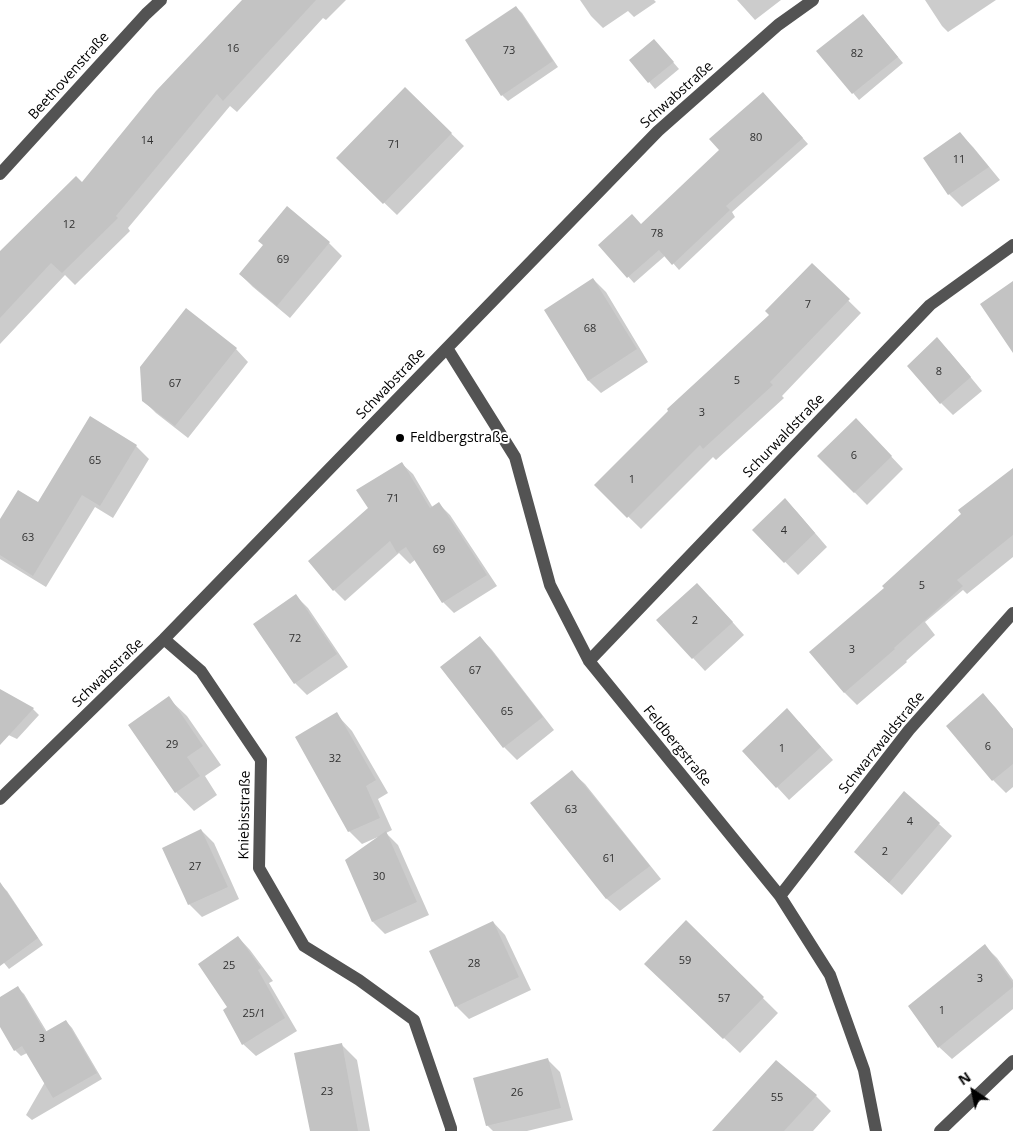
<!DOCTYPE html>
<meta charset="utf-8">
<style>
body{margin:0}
#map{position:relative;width:1013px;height:1131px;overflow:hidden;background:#fff;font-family:"Open Sans",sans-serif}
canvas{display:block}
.north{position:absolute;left:948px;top:1066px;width:50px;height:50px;-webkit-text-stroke:4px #fff;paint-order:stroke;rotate:326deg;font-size:14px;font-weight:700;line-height:20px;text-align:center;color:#000}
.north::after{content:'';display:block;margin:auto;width:18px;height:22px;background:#000;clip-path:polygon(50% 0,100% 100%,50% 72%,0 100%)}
</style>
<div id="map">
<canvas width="1013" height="1131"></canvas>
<div class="north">N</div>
</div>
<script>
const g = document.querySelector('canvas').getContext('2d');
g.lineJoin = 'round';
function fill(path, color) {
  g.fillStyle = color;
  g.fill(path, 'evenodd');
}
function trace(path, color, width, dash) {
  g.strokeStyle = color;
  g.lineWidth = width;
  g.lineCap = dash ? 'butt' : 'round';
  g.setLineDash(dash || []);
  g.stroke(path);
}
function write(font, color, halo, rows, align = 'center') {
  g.font = font + ' "Open Sans",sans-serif';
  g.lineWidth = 4;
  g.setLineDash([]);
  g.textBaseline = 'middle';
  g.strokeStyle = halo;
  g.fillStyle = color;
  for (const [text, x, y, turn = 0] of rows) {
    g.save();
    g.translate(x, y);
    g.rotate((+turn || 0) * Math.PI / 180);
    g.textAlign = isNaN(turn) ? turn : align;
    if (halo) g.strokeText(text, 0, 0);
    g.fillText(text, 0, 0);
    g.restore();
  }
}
fill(new Path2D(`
 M250 0H346L326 20 323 18 237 112 230 106 128 228 130 231 75 285 65 275 0 344V253L82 184Z
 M580 0H654L656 2 634 17 628 11 603 28 591 16Z
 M737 0H781L755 20Z
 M925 0H996L948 32 942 26Z
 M516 7 522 13 558 67 508 101 502 95Z
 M869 22 903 63 859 100 818 51Z
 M660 47 679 69 655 89 631 60Z
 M405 89 464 146 397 215 350 170Z
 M769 100 808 144 732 212 735 217 679 270 666 255 634 283 600 245 642 225 721 150Z
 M960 134 973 147 1000 180 962 207 949 194 924 158Z
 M287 208 329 243 342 256 290 318 253 287 240 274 264 246Z
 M812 265 861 313 782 396 784 398 716 460 713 457 641 529 596 485 771 315Z
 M593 279 606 292 648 362 601 393 588 380Z
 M236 349 248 362 188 438 156 413 143 400Z
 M949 351 982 391 953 415 941 403Z
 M90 418 136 446 149 459 113 518 95 507 46 587 0 559V521L38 504Z
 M869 433 903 469 867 505 819 456Z
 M401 463 413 474 433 508 439 504 450 515 497 586 454 613 443 602 416 559 410 564 399 553 345 601 334 590 370 509Z
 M1013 470V557L967 594 963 590 925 622 935 635 906 661 907 662 857 705 845 693 811 652 886 588Z
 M785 500 797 512 827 547 798 575 754 530Z
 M296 596 308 608 348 667 307 695 295 683Z
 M710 597 744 635 705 671 658 620Z
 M480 637 492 650 554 730 517 760 504 747 442 667Z
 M0 690 33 709 39 715 17 739 0 731Z
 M983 695 995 707 1013 729V787L1006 793 993 780 948 726Z
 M168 698 187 716 221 765 205 776 217 795 194 811 176 792Z
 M340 718 352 731 388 793 378 799 392 830 386 833 398 845 429 915 385 934 373 922 378 838V837L362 844 349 831Z
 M799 722 833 760 789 800 744 751Z
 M572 772 585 784 661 879 620 911 607 899 532 803Z
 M939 824 952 836 902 895 868 864Z
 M201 830 214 843 239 899 202 917 189 904Z
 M1 885 7 891 43 945 9 969 0 958Z
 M493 922 505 935 531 990 469 1019 456 1006Z
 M686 922 778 1013 740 1053 661 979Z
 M238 937 250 950 273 981 269 983 297 1031 256 1056 243 1044 229 1008Z
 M985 946 997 958 1013 980V1009L952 1059 939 1047Z
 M18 988 24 994 47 1032 66 1021 72 1028 102 1079 32 1120 26 1115 45 1082 27 1053 21 1056 15 1050 0 1025V998Z
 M342 1045 357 1060 370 1131H312Z
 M548 1060 560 1072 573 1120 527 1131H493L487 1125Z
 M816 1096 831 1111 813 1131H713Z`), '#0003');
fill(new Path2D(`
 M242 0H316L223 101 217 94 116 216 118 218 62 273 51 263 0 318V251L76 176 82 182 156 91Z
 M516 6 553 61 501 96 465 40Z
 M863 14 898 57 852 94 816 51Z
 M654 39 674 62 648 83 629 60Z
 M405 87 452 133 383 204 336 158Z
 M763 92 803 138 726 206 730 210 672 265 659 250 627 278 598 245 632 214 641 224 719 150 709 139Z
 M960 132 989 167 948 195 923 158Z
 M287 206 330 242 277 306 239 274 263 245 258 241Z
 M812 263 850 299 770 382 773 385 703 449 700 445 627 518 594 485 668 411 667 409 769 315 765 311Z
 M593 278 637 349 588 381 544 310Z
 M1013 281V353L980 304Z
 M186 308 237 348 175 426 142 401 140 367Z
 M937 337 971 377 940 404 907 366Z
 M90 416 137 445 100 506 82 495 33 576 0 555V519L18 490 38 502Z
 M856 418 892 456 854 493 817 456Z
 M402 462 430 508 439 502 487 575 442 603 406 547 397 553 390 541 333 591 308 561 368 508 356 490Z
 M1013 468V535L957 580 963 586 894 648 895 649 844 693 809 652 884 588 882 586 961 514 958 510Z
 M785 498 815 533 784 563 752 530Z
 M697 583 733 622 692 659 656 620Z
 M296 594 337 654 294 684 253 624Z
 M480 636 543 717 503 748 440 667Z
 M0 689 34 708 0 745Z
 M983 693 1013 729V764L992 781 946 726Z
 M169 696 203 746 187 757 200 776 175 793 128 725Z
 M787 708 821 747 776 788 742 751Z
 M337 712 376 780 366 786 380 818 348 832 295 737Z
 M572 770 650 866 606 899 530 803Z
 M904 791 940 823 889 883 854 852Z
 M201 829 228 887 188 905 162 848Z
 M386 831 417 902 372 922 345 860Z
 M0 882 38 938 0 966Z
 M686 920 764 997 723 1039 644 964Z
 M493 921 519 977 455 1007 429 951Z
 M238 936 261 968 258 970 285 1018 242 1045 223 1010 227 1007 198 964Z
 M985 944 1013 983V987L938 1048 908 1006Z
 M18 986 45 1032 66 1020 97 1073 53 1098 22 1046 14 1051 0 1027V997Z
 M342 1043 358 1131H310L294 1053Z
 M548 1058 561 1108 486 1126 473 1078Z
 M776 1060 817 1095 784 1131H712Z`), '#c3c3c3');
trace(new Path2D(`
 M0 174 146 14 161 0
 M447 348 515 457 550 585 589 661 780 896 830 975 864 1070 876 1131
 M164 639 201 671 261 760 259 868 304 946 359 980 414 1020 451 1128V1131
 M589 661 930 305 1013 245
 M0 799 164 639 658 131 778 25 813 0
 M780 896 909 730 1013 613
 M940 1131 1013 1061`), '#535353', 12);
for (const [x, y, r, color] of [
 [400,438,5,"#000"]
]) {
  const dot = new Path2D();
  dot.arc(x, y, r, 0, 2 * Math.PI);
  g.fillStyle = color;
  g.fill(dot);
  trace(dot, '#fff', 2);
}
write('11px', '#313131', null, [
 ["16",233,49],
 ["73",509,51],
 ["82",857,54],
 ["80",756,138],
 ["14",147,141],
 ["71",394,145],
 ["11",959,160],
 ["12",69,225],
 ["78",657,234],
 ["69",283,260],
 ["7",808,305],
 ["68",590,329],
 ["8",939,372],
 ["5",737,381],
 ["67",175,384],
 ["3",702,413],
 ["6",854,456],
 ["65",95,461],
 ["1",632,480],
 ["71",393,499],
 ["4",784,531],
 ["63",28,538],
 ["69",439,550],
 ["5",922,586],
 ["2",695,621],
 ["72",295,639],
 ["3",852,650],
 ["67",475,671],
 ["65",507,712],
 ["29",172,745],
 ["6",988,747],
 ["1",782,749],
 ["32",335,759],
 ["63",571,810],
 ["4",910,822],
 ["2",885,852],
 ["61",609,859],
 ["27",195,867],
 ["30",379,877],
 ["59",685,961],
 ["28",474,964],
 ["25",229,966],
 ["3",980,979],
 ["57",724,999],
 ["1",942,1011],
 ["25/1",254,1014],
 ["3",42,1039],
 ["23",327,1092],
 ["26",517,1093],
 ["55",777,1098]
]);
write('14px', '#000', '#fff', [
 ["Beethovenstraße",69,76,-48],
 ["Schwabstraße",677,95,-42],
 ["Schwabstraße",391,384,-46],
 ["Schurwaldstraße",784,436,-46],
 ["Schwabstraße",108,673,-44],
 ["Schwarzwaldstraße",882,743,-51],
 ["Feldbergstraße",677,746,51],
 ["Kniebisstraße",245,815,-89]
]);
write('14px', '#000', '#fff', [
 ["Feldbergstraße",410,438]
], 'left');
</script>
